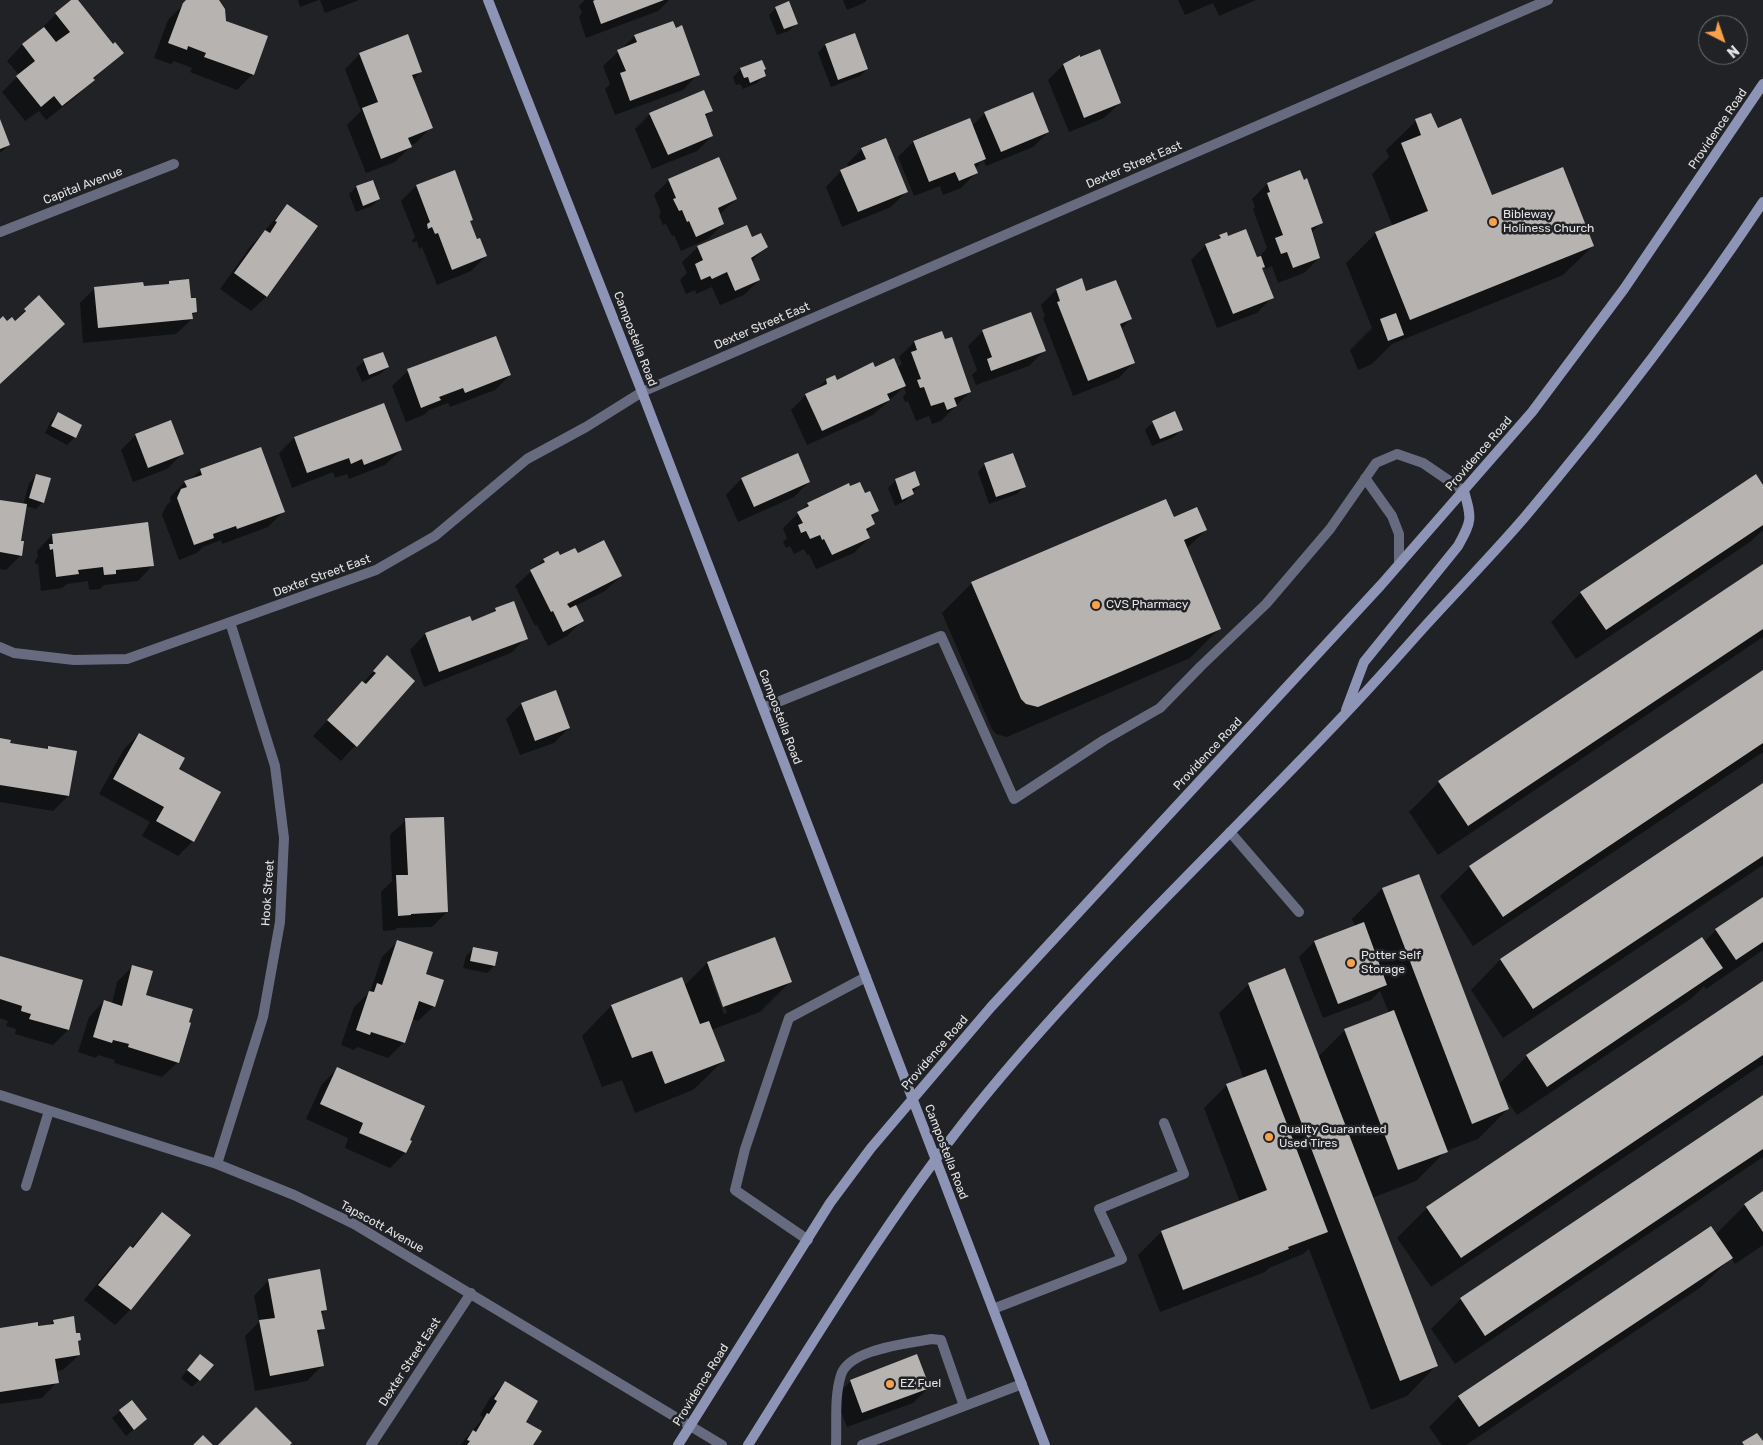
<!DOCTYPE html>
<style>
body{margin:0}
#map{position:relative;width:1763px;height:1445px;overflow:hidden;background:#212225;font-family:Rubik,sans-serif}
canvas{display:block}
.north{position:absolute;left:1698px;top:15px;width:50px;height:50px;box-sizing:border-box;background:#212225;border:1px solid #6f6f72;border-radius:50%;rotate:139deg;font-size:14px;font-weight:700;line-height:20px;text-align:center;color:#e3e3e5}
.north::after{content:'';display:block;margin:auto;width:18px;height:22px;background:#f8a04b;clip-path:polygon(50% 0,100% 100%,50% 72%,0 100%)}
</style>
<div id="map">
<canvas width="1763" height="1445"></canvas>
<div class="north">N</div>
</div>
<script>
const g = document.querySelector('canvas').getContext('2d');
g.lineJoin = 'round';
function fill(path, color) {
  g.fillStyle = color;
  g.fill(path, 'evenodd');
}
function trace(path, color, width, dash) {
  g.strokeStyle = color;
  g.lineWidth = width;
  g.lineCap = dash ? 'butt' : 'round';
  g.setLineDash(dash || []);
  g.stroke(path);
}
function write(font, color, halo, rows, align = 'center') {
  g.font = font + ' Rubik,sans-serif';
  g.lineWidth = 5;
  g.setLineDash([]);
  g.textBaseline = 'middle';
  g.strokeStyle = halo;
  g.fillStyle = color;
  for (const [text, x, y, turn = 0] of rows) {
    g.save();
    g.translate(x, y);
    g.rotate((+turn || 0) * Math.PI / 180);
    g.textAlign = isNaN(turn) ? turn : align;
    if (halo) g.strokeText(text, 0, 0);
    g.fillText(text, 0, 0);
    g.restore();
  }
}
fill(new Path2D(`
 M73 0H76L113 46 122 53 92 80 78 95 46 120 39 111 25 121 2 92 19 75 7 61 22 45 42 30 41 29 56 14Z
 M190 0H217L225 21 253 74 237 90 190 72 192 68 174 61 171 64 154 58 168 20 184 4Z
 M298 0H319L300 7Z
 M320 0H359L325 13Z
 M585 0H669L658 11 586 38 579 17 582 13 579 6Z
 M843 0H867L864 3 847 10Z
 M1178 0H1256L1219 16 1213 3 1185 15Z
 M776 8 797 23 789 31 777 35 769 15Z
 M635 36 698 74 683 90 615 115 605 89 610 84 603 66Z
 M825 45 867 69 860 76 831 87 818 53Z
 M360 54 421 71 413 80 431 127 416 143 410 145V147L395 162 366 173 347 125 361 111 345 69Z
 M1071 62 1120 103 1104 118 1069 132 1048 80 1063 65Z
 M741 69 763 71 764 76 757 83 743 89 740 84 736 85 733 77Z
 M711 111 705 117 712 136 697 151 652 169 635 129 650 114Z
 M985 113 1048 132 1033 147 986 166 983 160 975 169 976 173 961 188 943 195 940 186 914 196 898 157 913 142 969 120 972 126Z
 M1416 121 1491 197 1593 246 1563 275 1392 344 1372 364 1358 370 1350 350 1372 328 1346 263 1376 233 1393 227 1372 174 1389 157 1386 150Z
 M0 123 9 145 0 153Z
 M862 149 906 192 891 207 842 227 826 187 841 171 849 168 847 164Z
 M669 180 736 199 719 215 723 224 708 239 681 251 674 235 672 236 666 224 663 225 659 216 661 213 654 195Z
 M372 181 379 199 372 206 356 212 349 194 356 187Z
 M1267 184 1321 223 1311 233 1319 258 1304 273 1278 283 1272 266 1266 269 1264 266 1261 269 1272 297 1257 313 1217 328 1191 260 1206 245 1214 242 1220 236 1227 238 1257 259 1261 257V255L1267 248 1253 209 1255 207 1252 199Z
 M416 186 472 219 469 222 476 241 486 256 471 271 437 285 422 247 419 249 417 241 413 243 412 240 415 237 401 201Z
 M287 206 267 296 251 311 220 289 250 247Z
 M751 239 766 247 751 262 759 280 744 295 720 305 712 287 696 294 695 290 686 294 680 280 687 273 682 262 698 247Z
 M170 283 190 300 196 312 191 316 192 319 176 334 83 343 80 303 95 288H142L167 286Z
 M1056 290 1086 293 1131 319 1121 329 1134 362 1119 378 1073 396 1043 318 1045 316 1041 305Z
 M39 297 0 384V321L7 323 14 321Z
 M983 331 1044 351 1029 366 976 385 972 375 977 370 968 346Z
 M941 333 970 392 941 421 932 424 929 416 916 421 908 401 905 402 903 397 906 393 904 387 873 415 807 445 791 410 806 395 816 390 826 380 836 381 875 368H897L902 364 899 357 914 342Z
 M364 361 388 367 380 374 362 382 356 368Z
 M408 371 510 375 495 390 450 407 448 403 429 410 424 415 406 422 392 386Z
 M58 414 81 425 75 437 67 445 45 433 51 421Z
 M1153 422 1181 429 1174 437 1152 446 1145 430Z
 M136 435 182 454 167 469 133 482 121 450Z
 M294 438 401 450 385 465 349 479 347 474 335 478 333 472 292 488 279 453Z
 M797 455 809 482 794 497 738 522 726 495 741 479Z
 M985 464 1024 487 1017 494 989 504 978 472Z
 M201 470 283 512 268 527 222 544 221 540 203 547 197 553 179 560 162 515 166 506 171 501 170 497 185 482 190 480Z
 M37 475 43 502 36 509 26 506 20 542 21 555 6 570 0 569V501L23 505 29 483Z
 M896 480 919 485 905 501 895 506 888 488Z
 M1763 487V530L1750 542 1576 659 1551 622 1581 593Z
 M850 488 878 511 871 518 874 524 866 532 869 538 854 553 816 569 809 554 807 555 804 549 794 554 790 546 786 548 783 542 787 538 783 528 808 504Z
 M1173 519 1206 530 1186 549 1220 628 1190 658 1007 737 996 734 992 729 942 613 972 583Z
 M52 535 153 565 138 581 104 585 100 589 89 590 88 581 67 584 62 588 41 591 38 564H35V561L38 557 37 551Z
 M577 555 621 576 605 591 575 606 582 621 567 636 548 646 537 625 535 626 515 586 544 560Z
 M1763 565V637L1438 855 1409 812 1439 782Z
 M496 609 526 638 511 653 424 687 410 650 425 634 469 617 471 622 489 615Z
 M387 657 414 681 341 761 313 736Z
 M1763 671V752L1473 946 1440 896 1470 867Z
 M521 704 569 728 554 743 520 755 506 719Z
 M139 734 178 770 193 841 178 856 142 836 150 822 99 794 124 749Z
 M0 740 8 744 46 750 49 748 68 796 53 811 0 802Z
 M1763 785V865L1503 1038 1471 990 1500 960Z
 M406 820 447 912 432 927 397 928 395 930 383 931 381 892 392 881 390 835Z
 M1418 875 1498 1085 1527 1056 1704 942 1716 930 1763 898V950L1706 989 1704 986 1692 998 1517 1115 1504 1096 1508 1109 1478 1139 1446 1151 1416 1181 1372 1198 1436 1366 1407 1396 1371 1410 1309 1249 1303 1254 1269 1268 1265 1272 1160 1312 1138 1255 1161 1232 1240 1202 1204 1108 1227 1085 1244 1079 1219 1013 1249 984 1318 1057 1345 1030 1389 1013 1380 991 1371 1000 1323 1018 1299 957 1314 942 1355 926 1352 919 1382 889Z
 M397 942 425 975 434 1006 418 1021 412 1019 404 1042 388 1058 357 1047 354 1050 341 1045 354 1007 370 992 382 957Z
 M474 948 494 966 487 973 463 968 466 956Z
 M0 957 68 1030 53 1045 15 1034 16 1029 6 1026 8 1021 0 1018Z
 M707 963 790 982 760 1012 711 1030 723 1061 693 1090 635 1113 622 1080 602 1087 582 1036 611 1006 684 986ZM711 978H714L727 1013 724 1014Z
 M133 966 145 995 178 1062 162 1077 114 1063 115 1060 98 1055 96 1058 78 1052 89 1017 104 1001 112 1004 117 982Z
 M1763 983V1064L1431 1287 1397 1238 1427 1208Z
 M337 1069 408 1140 405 1153 390 1168 345 1148 348 1138 306 1119 322 1084Z
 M1763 1096V1157L1455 1364 1431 1329 1461 1299Z
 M1763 1193V1245L1735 1264 1731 1258 1701 1287 1466 1445H1442L1429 1427 1459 1397 1716 1234 1745 1205Z
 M162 1213 190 1235 130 1310 115 1325 84 1300 115 1262 130 1247 131 1248Z
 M269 1280 326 1309 321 1315 323 1329 317 1335 322 1366 307 1381 255 1391 245 1336 259 1322 254 1296Z
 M54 1321 75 1334 80 1340 77 1343 79 1355 63 1370 56 1371 57 1382 42 1398 0 1404V1329L49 1325Z
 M193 1363 199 1380 192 1387 181 1378Z
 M851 1381 928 1388 913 1403 847 1427 835 1396Z
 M505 1383 524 1422 532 1445H460L480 1422 483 1417 480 1415 490 1398Z
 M132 1402 138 1426 126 1436 112 1418Z`), '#0007');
fill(new Path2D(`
 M71 0H78L113 44 115 42 124 53 93 78 95 80 62 106 54 96 41 107 16 76 35 61 22 44 44 27 56 42 70 32 55 13Z
 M186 0H219L225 9 226 21 268 36 254 75 204 57 206 53 188 46 187 50 168 43 183 3Z
 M595 0H664L601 24 593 1Z
 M789 1 798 24 784 29 775 7Z
 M673 21 676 28 682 25 700 75 630 101 620 73 626 71 617 50 637 42 634 35Z
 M855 33 868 69 838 80 825 44Z
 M408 34 422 72 412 75 433 128 408 138 412 147 381 159 362 108 378 102 359 53Z
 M1100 49 1121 103 1084 118 1063 64 1080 55V57Z
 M762 60 766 69 764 70 766 76 750 83 748 77 744 78 740 68Z
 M704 90 713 111 705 114 713 136 668 155 649 113Z
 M1033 92 1049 132 1001 152 984 112Z
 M1431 113 1438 128 1461 118 1492 195 1563 167 1594 246 1410 320 1375 232 1428 211 1401 143 1421 135 1415 119Z
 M970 118 986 159 974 164 978 173 959 181 955 172 929 182 913 141Z
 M0 119 10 145 0 149Z
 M886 138 908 192 858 212 840 170 866 159 861 148Z
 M719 157 737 199 718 208 724 224 696 237 689 221 687 222 682 210 679 211 673 199 676 198 668 179Z
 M455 170 473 220 470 221 477 239 480 238 487 256 452 270 438 233 435 234 432 227 428 229 427 224 430 222 416 185Z
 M1300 170 1304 180 1307 178 1323 223 1311 228 1320 258 1293 268 1287 252 1281 254 1275 238 1283 235 1267 193 1270 192 1267 183Z
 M373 180 380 199 363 206 356 186Z
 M287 204 318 226 267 297 234 273 265 230 270 233 277 222 275 221Z
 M747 225 752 237 761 233 768 247 751 258 760 280 735 291 727 272 712 279 710 276 701 280 695 264 703 260 697 246Z
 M1246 229 1257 257 1261 256 1265 267 1262 268 1274 298 1233 314 1205 244 1221 238 1219 235 1227 232 1228 236Z
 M1082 278 1086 291 1116 280 1132 319 1120 324 1135 363 1088 381 1057 302 1060 301 1056 289Z
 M189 279 191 298H196L197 312 192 313 193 319 98 328 94 287 143 282 144 286 169 284V281Z
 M39 295 65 324 0 384V319L3 316 7 321 12 317 15 321 26 311 24 309Z
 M1031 312 1046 351 991 371 987 359 992 357 982 330Z
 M1396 313 1404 335 1388 341 1380 319Z
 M942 331 945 339 952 337 971 392 954 398 957 406 947 410 944 402 931 406 924 387 920 388 917 380 921 379 911 352 917 350 914 341Z
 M496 336 511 375 465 393 463 388 439 397 441 400 421 408 407 369Z
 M383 352 389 367 369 375 363 359Z
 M894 358 906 386 887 394 890 400 822 431 805 394 827 384 826 379 835 375 837 380 873 362 875 367Z
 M384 403 402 450 364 465 362 459 351 464 349 458 307 473 294 437Z
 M1175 411 1183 430 1160 439 1152 421Z
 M58 412 82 425 76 438 51 426Z
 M171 420 184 454 148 468 135 434Z
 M261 447 285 512 237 529 236 526 213 534 214 538 194 545 177 498 181 489 187 487 184 481 202 475 200 469Z
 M798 453 810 482 754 507 741 478Z
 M1013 453 1026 487 996 497 984 463Z
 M915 471 920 485 912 489 914 494 902 500 895 479Z
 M36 474 51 478 44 503 29 498Z
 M1756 474 1763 485V525L1606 630 1580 592Z
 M860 482 865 493 870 491 879 511 871 515 875 524 866 529 870 538 832 555 824 539 822 540 820 535 810 539 806 531 801 533 798 525 803 523 797 512 809 506 807 503 849 483 850 486Z
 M1166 499 1174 517 1197 507 1207 530 1184 540 1221 629 1038 707 1026 704 1021 699 971 582Z
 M0 500 27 504 21 541H24L22 556 0 552Z
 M148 522 154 566 116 570V574L104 575 103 567 78 570 79 574 56 577 53 549 50 550 49 544H53L52 534Z
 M604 540 622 576 567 604 570 608 576 605 584 621 563 632 553 611 551 612 530 570 545 562 543 559 558 551 560 555 575 548 578 553Z
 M1763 564V629L1468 826 1438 781Z
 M514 601 528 639 439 672 425 633 470 616 472 621 496 611 495 608Z
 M387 655 415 681 357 747 327 720 362 681 366 684 376 673 373 671Z
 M1763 670V743L1503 917 1469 866Z
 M556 690 570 728 535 741 521 703Z
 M139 733 185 758 179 769 221 792 194 842 156 821 164 807 113 779Z
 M0 738 11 740 10 743 48 749V746L77 751 69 796 0 785Z
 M1763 783V856L1533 1009 1500 959Z
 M444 817 448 912 411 914V915L398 916 396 875H408L405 818Z
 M1419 874 1509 1109 1472 1124 1382 888Z
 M1763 897V942L1736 960 1715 929Z
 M1364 922 1387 985 1338 1004 1314 941Z
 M775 937 792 982 723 1007 707 962Z
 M1702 937 1723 968 1547 1087 1526 1055Z
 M397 940 433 952 426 974 444 980 435 1007 419 1001 405 1043 371 1032 370 1035 356 1030 369 991 374 992 377 983 382 985Z
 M473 947 498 952 495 966 470 961Z
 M0 956 83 980 69 1030 29 1019 31 1014 21 1011 22 1006 0 999Z
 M132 965 153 971 146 995 193 1009 189 1022 191 1023 179 1063 128 1047 129 1044 113 1040 112 1043 93 1037 104 1000 122 1006Z
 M1285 968 1438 1366 1400 1381 1248 983Z
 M682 977 700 1024 709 1021 725 1061 665 1084 652 1051 632 1058 611 1005Z
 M1763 981V1055L1461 1258 1426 1207Z
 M1394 1010 1448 1152 1398 1170 1344 1029Z
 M337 1067 425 1106 410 1140 412 1141 406 1153 359 1133 363 1123 320 1104Z
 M1266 1069 1328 1232 1288 1247 1289 1249 1183 1290 1161 1231 1267 1190 1226 1084Z
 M1763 1095V1149L1485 1336 1460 1298Z
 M1763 1191V1232L1744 1204Z
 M162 1212 191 1235 131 1310 98 1285 130 1246 133 1248Z
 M1711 1226 1733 1258 1479 1427 1458 1396Z
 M320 1269 327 1310 321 1311 325 1329 317 1330 324 1366 270 1376 259 1320 275 1318 268 1279Z
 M74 1316 76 1333H80L81 1340 78 1341 80 1355 55 1359 59 1383 0 1392V1328L38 1322V1326L54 1324 53 1320Z
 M200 1354 214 1365 200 1381 187 1370Z
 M917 1354 930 1388 862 1413 850 1380Z
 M505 1381 538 1401 526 1422 542 1431 533 1445H467L470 1441 467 1440 473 1430 476 1432 487 1413 489 1414 497 1401 494 1399Z
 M132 1400 147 1419 134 1430 119 1410Z
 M256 1407 292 1443 290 1445H218Z
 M1757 1433 1763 1441V1445H1744L1742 1442Z
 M203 1435 213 1445H193Z`), '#b7b3b0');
trace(new Path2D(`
 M1365 478 1392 516 1399 534V564
 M763 708 941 636 1014 799 1104 740 1160 708 1201 666 1266 604 1330 529 1376 463 1397 454 1423 463 1464 491
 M1230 832 1299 912
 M808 1240 735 1190 745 1149 789 1018 866 977
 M993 1309 1122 1259 1099 1209 1184 1174 1164 1123
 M836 1445C837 1423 834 1397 841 1375 849 1349 907 1344 931 1339L941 1340 964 1406
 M862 1445 1022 1384`), '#676b7f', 10);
trace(new Path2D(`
 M0 232 174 164
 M0 647 14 653 74 660 127 659 376 570 435 536 527 459 586 427 642 392 1548 0
 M0 1095 217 1164 294 1195 354 1224 722 1445
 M217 1164 263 1017 280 922 284 838 275 766 230 622
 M26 1186 49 1111
 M371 1445 471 1293`), '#676b7f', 10);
trace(new Path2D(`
 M488 0 642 392 1045 1445
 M1346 710 1364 662 1458 546C1472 521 1472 519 1464 491
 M678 1445 830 1203 871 1148 991 1007 1381 585 1532 412 1624 289 1763 84
 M748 1445C824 1324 898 1201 989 1091 1099 958 1226 840 1344 715 1372 686 1399 655 1426 625 1458 590 1492 555 1524 518 1609 417 1690 312 1763 202`), '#8e94b5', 10);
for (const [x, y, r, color] of [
 [1493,222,5,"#f8a04b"],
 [1096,605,5,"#f8a04b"],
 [1351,963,5,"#f8a04b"],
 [1269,1137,5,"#f8a04b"],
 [890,1384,5,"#f8a04b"]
]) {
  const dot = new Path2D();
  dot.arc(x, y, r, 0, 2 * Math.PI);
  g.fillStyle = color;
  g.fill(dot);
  trace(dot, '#212225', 2);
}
write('12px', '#e3e3e5', '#212225', [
 ["Providence Road",1718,129,-56],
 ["Dexter Street East",1134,165,-23],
 ["Capital Avenue",83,186,-21],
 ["Dexter Street East",762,326,-23],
 ["Campostella Road",635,339,69],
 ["Providence Road",1479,454,-49],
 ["Dexter Street East",322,576,-20],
 ["Campostella Road",780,717,69],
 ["Providence Road",1208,754,-47],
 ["Hook Street",268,893,-86],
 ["Providence Road",935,1053,-49],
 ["Campostella Road",946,1152,69],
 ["Tapscott Avenue",382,1227,29],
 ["Dexter Street East",410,1362,-57],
 ["Providence Road",701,1385,-58]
]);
write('12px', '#e3e3e5', '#212225', [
 ["Bibleway",1503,215],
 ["Holiness Church",1503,229],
 ["CVS Pharmacy",1106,605],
 ["Potter Self",1361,956],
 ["Storage",1361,970],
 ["Quality Guaranteed",1279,1130],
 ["Used Tires",1279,1144],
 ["EZ Fuel",900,1384]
], 'left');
</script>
